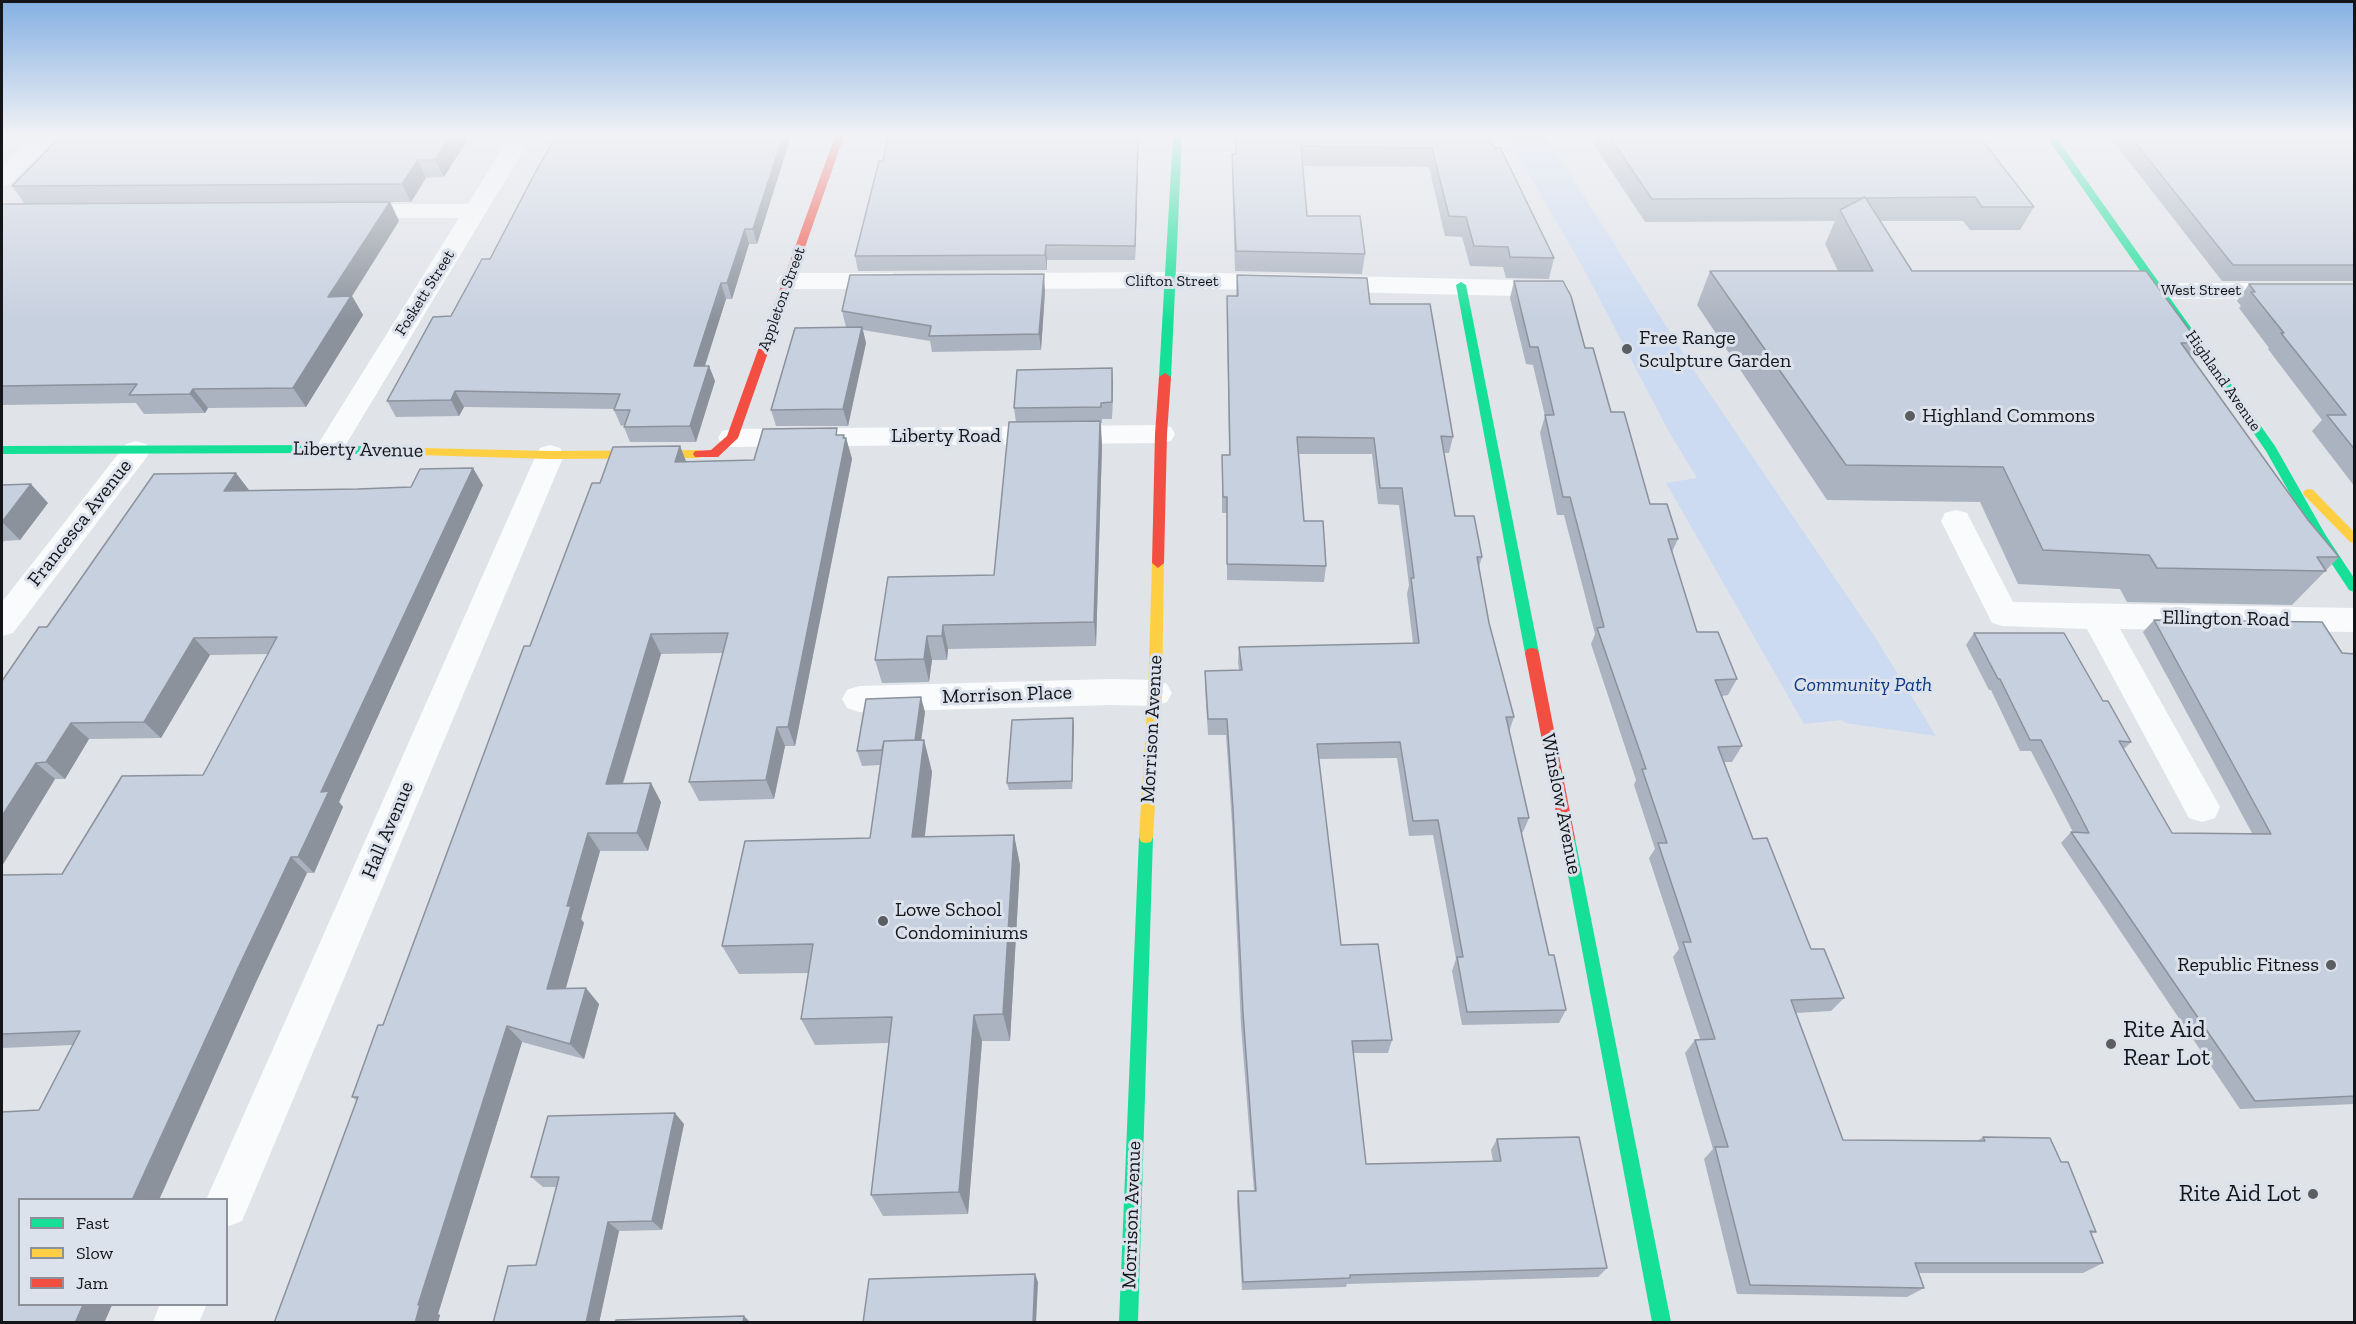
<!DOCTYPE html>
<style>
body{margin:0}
#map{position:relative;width:2356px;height:1324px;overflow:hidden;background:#e0e3e8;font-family:"Zilla Slab",serif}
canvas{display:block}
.frame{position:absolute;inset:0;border:3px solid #131519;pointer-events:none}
.legend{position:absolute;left:18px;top:1198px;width:210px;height:108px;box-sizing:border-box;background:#dce2ec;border:2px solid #8c9098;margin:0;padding:8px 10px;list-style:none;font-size:18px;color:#131519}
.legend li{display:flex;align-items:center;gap:12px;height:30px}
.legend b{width:30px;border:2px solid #8c9098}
</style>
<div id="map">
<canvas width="2356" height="1324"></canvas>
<div class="frame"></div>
<ul class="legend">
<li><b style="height:8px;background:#16e098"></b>Fast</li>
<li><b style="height:8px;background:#ffcf43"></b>Slow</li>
<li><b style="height:8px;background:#f24e42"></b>Jam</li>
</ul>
</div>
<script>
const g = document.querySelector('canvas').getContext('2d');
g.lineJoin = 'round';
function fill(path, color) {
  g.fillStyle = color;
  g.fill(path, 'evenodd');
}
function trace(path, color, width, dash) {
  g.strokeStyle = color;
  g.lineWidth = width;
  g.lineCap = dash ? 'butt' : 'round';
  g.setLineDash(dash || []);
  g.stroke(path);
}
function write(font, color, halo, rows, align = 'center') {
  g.font = font + ' "Zilla Slab",serif';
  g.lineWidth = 6;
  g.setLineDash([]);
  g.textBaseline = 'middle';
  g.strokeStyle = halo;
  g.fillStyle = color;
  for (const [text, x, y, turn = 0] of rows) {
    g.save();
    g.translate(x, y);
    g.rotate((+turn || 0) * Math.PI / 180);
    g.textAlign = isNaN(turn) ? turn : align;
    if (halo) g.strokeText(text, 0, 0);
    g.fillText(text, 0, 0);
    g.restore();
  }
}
fill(new Path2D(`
 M1507 136H1546L1697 375 1875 637 1936 736 1845 723 1842 720 1804 724 1666 483 1697 478 1669 432 1587 275Z`), '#ccdbf2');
fill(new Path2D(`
 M33 136H57L10 184 2 186V167Z
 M510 136H532L339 456 329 459 319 456 315 449 459 218H348L340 216 336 211 340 206 348 204H468Z
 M1172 272 1556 281 1565 284 1569 289 1565 294 1556 297 1172 288 1000 289 991 286 987 281 991 276 1000 273Z
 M789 273H892L901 276 905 281 901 286 892 289H789L780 286 776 281 780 276Z
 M2128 283H2354V298L2128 299 2119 296 2115 291 2119 286Z
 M1161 425 1171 427 1175 434 1171 441 1161 443 732 447 722 445 718 438 722 431 732 429Z
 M136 441 146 444 150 451 146 458 13 633 2 636V602L126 444Z
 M550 445 560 448 564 455 242 1221 226 1227V1200H206L536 455 540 448Z
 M1956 510 1967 513 2013 602 2354 608V632L2120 629 2220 807 2215 818 2202 822 2189 818 2087 629 2003 626 1992 623 1941 521 1945 513Z
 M1111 679 1155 680 1167 684 1172 693 1167 702 1155 706 1111 705 859 712 847 708 842 699 847 690 859 686Z
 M160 1304H207L199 1322H153Z`), '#fafbfc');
fill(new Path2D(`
 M1173 136H1182L1171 377 1165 381 1159 377Z
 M2046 136H2055L2275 446 2325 534 2354 578V592L2349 590 2316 540 2266 451Z
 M1461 282 1466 285 1539 653 1537 657H1527L1525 653 1456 285Z
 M329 445 422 448 428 452 422 456 329 453 2 454V446Z
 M1146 831 1151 832 1153 837 1138 1322H1119L1139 837 1141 832Z
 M1568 832 1573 833 1575 838 1671 1322H1652L1561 838 1563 833Z`), '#16e098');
fill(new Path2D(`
 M422 448 550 451 699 450 705 454 699 458 550 459 418 455 416 452 418 449Z
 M2309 489 2313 490 2354 532V543L2350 542 2305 496 2303 493 2305 490Z
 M1158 558 1164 563 1162 693 1153 837 1151 842 1146 843 1141 842 1139 837 1148 693 1152 563Z`), '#ffcf43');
fill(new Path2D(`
 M835 136H844L738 438 718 457H695L693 454 695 451 711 450 727 436Z
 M1165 373 1171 377 1167 434 1164 563 1158 568 1152 563 1155 434 1159 377Z
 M1532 648 1537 649 1539 653 1575 838 1573 843 1568 844 1563 843 1561 838 1525 653 1527 649Z`), '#f24e42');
fill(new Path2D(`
 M61 136H464L466 142 444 177 426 178 411 202H390L399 221 352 296 363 315 306 407 208 408 205 413 144 414 136 403 2 405V204H25L12 186Z
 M791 136 757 244H749L732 299H726L705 366H709L715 381 696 442H630L624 427V425L621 426 614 410 615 409 464 407 459 416 396 417 387 401 451 316 490 259Z
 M1139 136 1135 260H1047V270L858 271 855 256Z
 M1234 136H1488L1554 258 1549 279 1506 278 1503 267 1470 266 1462 237 1445 236 1429 167 1303 166 1307 216 1365 254 1362 274 1235 271 1232 174V154H1235Z
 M1596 136H1609L2034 207 2020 230H1970L1963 221H1880L1912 271 2199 343 2190 355 2308 520 2339 557 2292 605 2127 602 2120 589 2018 584 1980 502 1827 500 1697 305 1710 271H1838L1825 244 1835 221 1645 222 1594 145Z
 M2109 136H2355V281H2222Z
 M1237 275 1370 304 1453 437 1449 453H1444L1455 516 1482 557 1479 567 1489 623 1514 717 1509 732 1529 818 1523 832 1521 833 1549 955 1566 1010 1559 1023 1462 1025 1452 971 1456 959 1433 835 1409 836 1397 758 1319 759 1341 945 1392 1040 1388 1053H1353L1366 1164 1493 1161 1491 1150 1497 1139 1607 1268 1598 1277 1347 1284 1346 1287 1242 1290 1237 1202 1238 1191H1254L1241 1026 1232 823 1226 735H1208L1205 687V671L1239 670 1238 663 1239 647 1413 643 1407 594 1409 585 1399 505 1378 504 1372 454H1299L1304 521 1326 566 1324 582 1227 580V513H1222V455H1229L1227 313V296H1236Z
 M1514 281 1585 348 1611 412 1650 504 1678 539 1672 552 1697 632 1737 679 1728 695 1722 696 1742 746 1732 762H1724L1753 839 1811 949 1844 998 1831 1011 1796 1013 1843 1140 1977 1141 1983 1137 2061 1162 2096 1232 2091 1234 2103 1263 2083 1273H1918L1924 1288 1907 1297 1737 1294 1704 1159 1713 1149 1685 1053 1695 1040 1700 1039 1673 957 1679 949 1649 858 1655 849 1634 785 1636 780 1591 644 1595 634 1564 515H1557L1540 433 1545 416 1533 365 1526 364 1510 298Z
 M2249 284H2355V487L2312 431 2322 420 2268 349 2269 348 2239 308 2241 306 2237 301Z
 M1045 291 1041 350 932 352 930 341 863 330 866 343 848 426H776L771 410 846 327 842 311Z
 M1112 368V419H1102V423H1101L1102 446 1096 646 948 649 947 660H932L929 682 882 683 875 660 994 575 1016 422 1014 408Z
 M839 435 844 438H846L852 459 795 746H785L774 799 699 801 689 782 723 653 661 654 623 784 661 802 648 851H600L581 919 584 923 566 988 599 1004 584 1059 522 1042 438 1314 440 1315 438 1323 357 1101 352 1097 383 1025 530 646 600 483 680 446 686 462 754 460Z
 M2 485 48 503 20 540 4 541 2 544Z
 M483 485 339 802 343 807 314 873H307L258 978 20 1305H112L104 1323H2L39 1110 73 1045 2 1048V875L62 874 203 775 268 654 210 655 161 738 89 739 65 779H55L2 866 47 627 249 490 358 489Z
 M2154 620 2342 653 2355 654V1104L2240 1109 2061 843 2071 832H2073L2031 751H2020L1991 690H1989L1966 645 1974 633 2103 701 2131 742 2124 749 2172 833H2252L2143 632Z
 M925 712 921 740H924L932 772 925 837 1014 835 1020 865 1010 1041H982L968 1214 883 1216 871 1195 889 1043 815 1045 801 1019 809 973 739 974 722 946 870 838 880 765 862 766 857 751Z
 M1073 718 1074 726 1072 789 1009 790 1007 783Z
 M684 1124 662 1230 619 1231 599 1323H493L536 1265 557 1187H543L531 1177Z`), '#abb3c0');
fill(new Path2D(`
 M450 136H464L466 142 444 177 435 160Z
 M783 136H791L757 244 753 229Z
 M1138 136H1139L1135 260V246Z
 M418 160 426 178 411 202 402 184Z
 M390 202 399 221 352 296 363 315 306 407 293 388 328 297Z
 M745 229 749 244 732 299 727 283Z
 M1046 245 1047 260V270L1045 255Z
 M1044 274 1045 291 1041 350 1039 334Z
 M721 283 726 299 700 381 694 366Z
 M862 327 866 343 848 426 843 409Z
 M709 366 715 381 696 442 690 426Z
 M1112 368 1113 384 1112 419Z
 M193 389 208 408 205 413 190 394Z
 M455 391 464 407 459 416 451 400Z
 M1100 421 1102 446 1096 646 1094 622Z
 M844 435 846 443V438L852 459 795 746 788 727Z
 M680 446 688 466 675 462Z
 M473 468 483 485 339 802 343 807 314 873 298 857 321 792Z
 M236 473 249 490 238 509 224 491Z
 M31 484 48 503 20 540 2 522Z
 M943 625 948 649 947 660 942 636Z
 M651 634 661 654 617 802 606 784Z
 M927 636 932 660 929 682 924 659Z
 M194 638 210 655 161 738 144 722Z
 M921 697 925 712 918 764 914 750Z
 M1073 718 1074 726 1072 789V781Z
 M71 723 89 739 65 779 46 762Z
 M777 727 785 746 774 799 766 780Z
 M924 740 932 772 921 867 912 837Z
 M36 763 55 779 2 866V816Z
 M651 783 661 802 648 851 637 833Z
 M588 833 600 851 581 919 584 923 561 1005 547 989 567 906Z
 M1014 835 1020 865 1010 1041 1003 1014Z
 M291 857 307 873 258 978 159 1200H132L240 964Z
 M586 988 599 1004 584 1059 570 1044Z
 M974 1015 982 1041 968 1214 959 1192Z
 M507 1026 522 1042 438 1314 440 1315 438 1323H415L418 1305Z
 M675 1113 684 1124 662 1230 652 1221Z
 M608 1222 619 1231 599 1323H586Z
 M1035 1274 1038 1282 1036 1323H1033Z
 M83 1305H112L104 1323H75Z
 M744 1316 751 1323H743Z`), '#8b929c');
const building = new Path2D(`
 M61 136H450L435 160H418L402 184 12 186Z
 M556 136H783L753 229H745L727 283H721L694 366H709L690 426 624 427 630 410H614L620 394 455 391 451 400 387 401 433 317 451 316 482 259H490L534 175Z
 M888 136H1138L1135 246 1046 245 1045 255 855 256 879 161H883Z
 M1235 136H1488L1495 149 1500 147 1554 258 1510 257 1508 247 1474 246 1466 217 1449 216 1432 148 1301 146 1307 216H1360L1365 254 1236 251 1232 154H1236Z
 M1609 136H1979L2034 207H1982L1975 197 1865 198V197L1862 198 1652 199Z
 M2130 136H2355V265H2233Z
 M1865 197 1912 271H2146L2199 343H2181L2308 520 2339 557H2317L2326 571 2157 568 2149 555 2043 550 2003 467 1846 465 1710 271H1873L1840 210Z
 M390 202 328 297 351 296 293 388 193 389 190 394 129 395 137 384 2 386V204Z
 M1044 274 1039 334 929 336 931 326 842 311 850 275Z
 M1237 275 1367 278 1370 304H1430L1453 437 1441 436 1455 516H1474L1482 557H1477L1489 623 1514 717H1506L1529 818H1518L1549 955H1554L1566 1010 1467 1012 1457 957H1463L1438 820 1413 821 1400 742 1317 744 1341 945 1378 944 1392 1040 1352 1041 1366 1164 1501 1161 1497 1139 1579 1137 1607 1268 1350 1275V1278L1243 1282 1238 1191H1256L1243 1013 1233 809 1227 719H1208L1205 671 1242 670 1239 647 1419 643 1411 578H1414L1402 488H1380L1374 438 1297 437 1304 521H1323L1326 566 1227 564V497H1223L1222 455H1230L1227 296H1238Z
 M1514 281H1563L1571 296 1585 348H1593L1611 412H1624L1650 504H1667L1678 539H1668L1697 632H1718L1737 679 1715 680 1742 746 1718 747 1753 839 1767 838 1811 949H1824L1844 998 1791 1000 1843 1140 1985 1141 1983 1137 2050 1138 2061 1162H2068L2096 1232 2090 1231 2103 1263H1915L1924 1288 1750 1285 1715 1147H1728L1695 1040 1715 1039 1683 942H1691L1658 843H1667L1642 769H1646L1597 628 1604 627 1570 497H1563L1545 415H1554L1538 347H1530Z
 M2249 284H2355V450L2327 415H2346L2281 333H2284L2251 292H2255Z
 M862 327 843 409 771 410 795 328Z
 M1112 368V402L1101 403V407L1014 408 1017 370Z
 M1100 421 1094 622 943 625 942 636H927L924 659 875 660 888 577 994 575 1009 422Z
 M837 428 836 435H844L843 438H846L788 727H777L766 780 689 782 728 633 651 634 606 784 651 783 637 833H588L567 906H571L547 989 586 988 570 1044 507 1026 418 1305H420L415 1323H274L358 1097H352L378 1025H383L506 694 524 646H530L592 483H600L613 447 680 446 675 462 754 460 763 429Z
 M473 468 321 792 329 791 298 857H291L240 964 132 1200H20V1305H83L75 1323H2V1112L39 1110 80 1031 2 1034V875L62 874 122 776 203 775 277 637 194 638 144 722 71 723 46 762 36 763 2 816V681L39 627H47L154 474 236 473 224 491 358 489 411 487 420 469Z
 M31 484 2 522V485Z
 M2154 620 2322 622 2342 653 2355 654V1096L2255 1101 2071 832 2089 833 2041 740H2030L2000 679H1998L1974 633H2064L2103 701H2108L2131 742 2119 741 2172 833 2271 834Z
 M921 697 915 740 884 741 882 750 857 751 866 699Z
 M1073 718 1072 781 1007 783 1012 720Z
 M924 740 912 837 1014 835 1003 1014 974 1015 959 1192 871 1195 892 1017 801 1019 813 944 722 946 745 841 870 838 884 741Z
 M675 1113 652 1221 608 1222 586 1323H493L508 1266 536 1265 559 1177H531L548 1116Z
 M1035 1274 1033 1323H863L869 1279Z
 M744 1316 743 1323H615L616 1320Z`);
fill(building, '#c7d0df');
trace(building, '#8b929c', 1.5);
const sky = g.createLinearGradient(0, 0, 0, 322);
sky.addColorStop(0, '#85b0e2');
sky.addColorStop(0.42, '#f1f2f5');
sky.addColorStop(1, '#f1f2f500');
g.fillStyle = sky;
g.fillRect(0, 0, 2356, 322);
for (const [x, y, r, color] of [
 [1627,349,6,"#5b5d61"],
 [1910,416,6,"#5b5d61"],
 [883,921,6,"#5b5d61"],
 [2331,965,6,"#5b5d61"],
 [2111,1044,6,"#5b5d61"],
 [2313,1194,6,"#5b5d61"]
]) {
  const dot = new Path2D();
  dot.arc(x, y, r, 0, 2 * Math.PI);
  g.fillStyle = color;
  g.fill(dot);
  trace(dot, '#dce2ec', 2);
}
write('16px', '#131519', '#dce2ec', [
 ["Clifton Street",1172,281],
 ["West Street",2201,290],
 ["Foskett Street",425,293,-58],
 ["Appleton Street",782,299,-70],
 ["Highland Avenue",2223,381,55]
]);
write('20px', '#131519', '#dce2ec', [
 ["Free Range",1639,338],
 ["Sculpture Garden",1639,361],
 ["Highland Commons",1922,416],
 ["Lowe School",895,910],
 ["Condominiums",895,933],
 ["Republic Fitness",2319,965,"right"]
], 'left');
write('20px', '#131519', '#dce2ec', [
 ["Liberty Road",946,436],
 ["Liberty Avenue",358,450,1],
 ["Francesca Avenue",80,523,-52],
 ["Ellington Road",2226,619,1],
 ["Morrison Place",1007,695,-2],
 ["Morrison Avenue",1152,729,-87],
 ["Winslow Avenue",1561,804,79],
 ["Hall Avenue",388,830,-67],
 ["Morrison Avenue",1132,1215,-88]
]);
write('italic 20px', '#0b3882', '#dce2ec', [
 ["Community Path",1863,685]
]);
write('24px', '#131519', '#dce2ec', [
 ["Rite Aid",2123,1030],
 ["Rear Lot",2123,1058],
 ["Rite Aid Lot",2301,1194,"right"]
], 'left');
</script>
